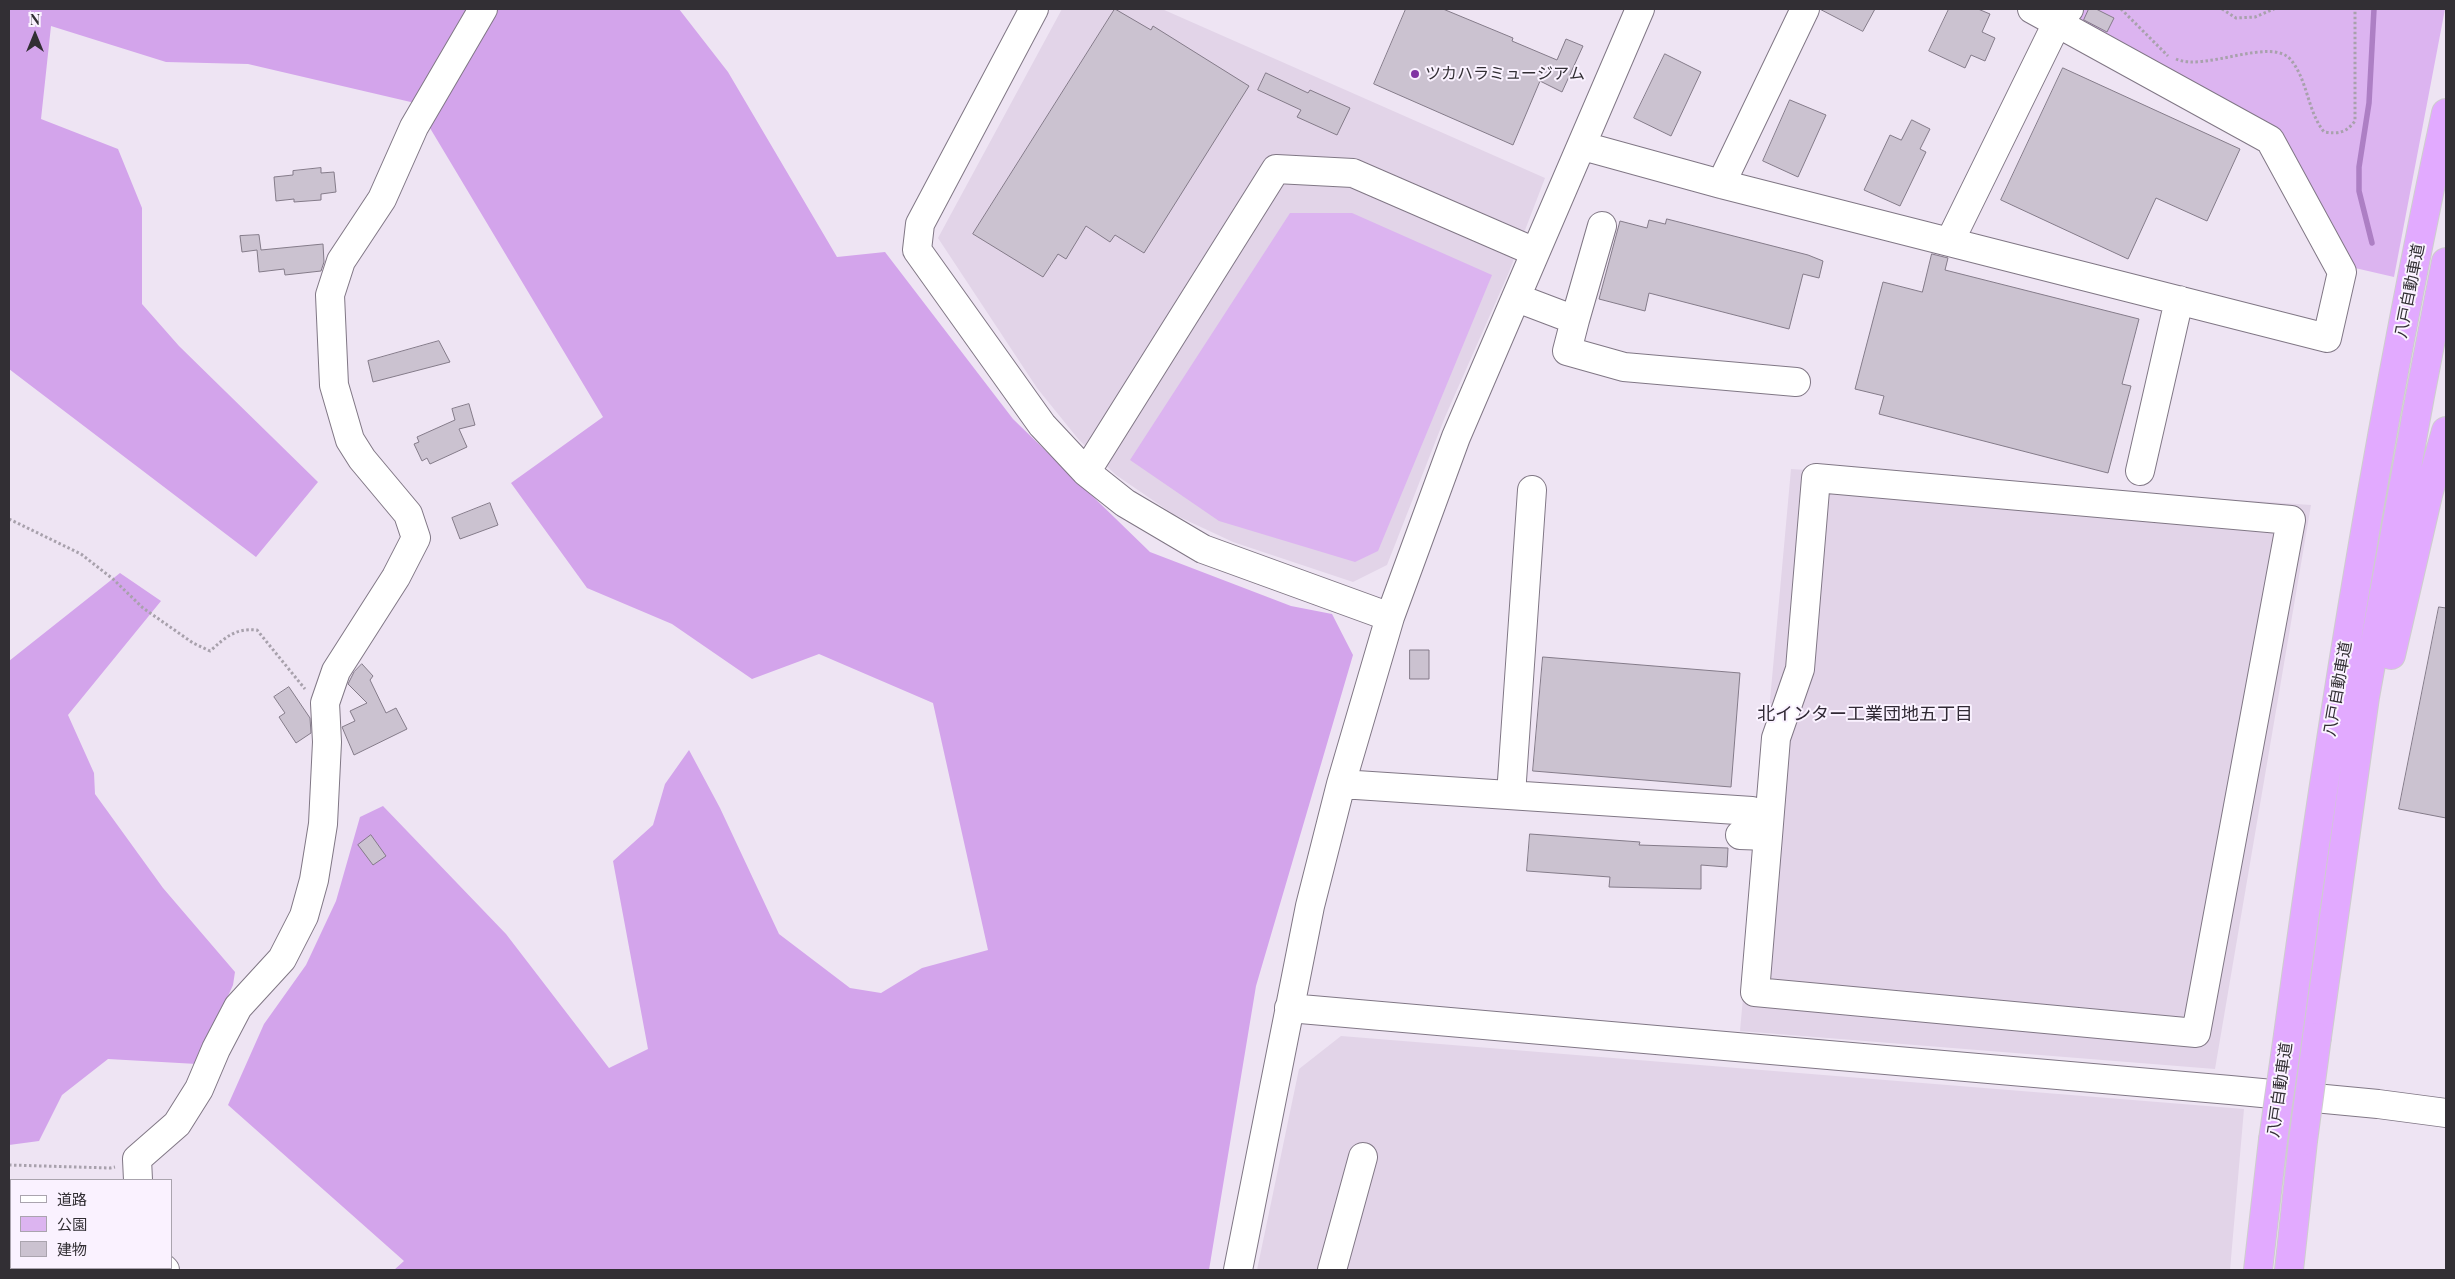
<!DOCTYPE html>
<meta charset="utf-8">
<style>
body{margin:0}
#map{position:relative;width:2455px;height:1279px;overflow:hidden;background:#eee4f3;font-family:"Playfair Display","Noto Sans JP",serif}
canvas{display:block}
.frame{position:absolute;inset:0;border:10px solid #322f34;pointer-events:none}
.legend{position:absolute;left:10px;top:1179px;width:162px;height:90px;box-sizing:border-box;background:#faf2ff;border:1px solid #aaa4ae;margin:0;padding:6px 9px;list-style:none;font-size:15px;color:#322f34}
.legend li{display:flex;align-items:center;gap:10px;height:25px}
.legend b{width:25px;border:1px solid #aaa4ae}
.north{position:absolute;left:10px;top:10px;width:50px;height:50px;-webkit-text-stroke:4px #faf2ff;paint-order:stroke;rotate:0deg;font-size:14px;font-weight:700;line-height:20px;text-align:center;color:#322f34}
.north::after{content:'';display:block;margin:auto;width:18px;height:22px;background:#322f34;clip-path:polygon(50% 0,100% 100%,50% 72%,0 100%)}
</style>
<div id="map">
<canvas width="2455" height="1279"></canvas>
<div class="frame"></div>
<ul class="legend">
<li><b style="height:6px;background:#fff"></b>道路</li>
<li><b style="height:14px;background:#dcb4f0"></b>公園</li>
<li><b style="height:14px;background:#cbc2d0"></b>建物</li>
</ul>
<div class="north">N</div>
</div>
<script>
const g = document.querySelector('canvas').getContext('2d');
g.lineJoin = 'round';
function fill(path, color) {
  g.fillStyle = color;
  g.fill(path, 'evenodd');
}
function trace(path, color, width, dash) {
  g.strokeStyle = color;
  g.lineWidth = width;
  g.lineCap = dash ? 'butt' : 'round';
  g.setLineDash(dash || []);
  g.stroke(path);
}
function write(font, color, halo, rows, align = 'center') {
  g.font = font + ' "Playfair Display","Noto Sans JP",serif';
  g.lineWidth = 4;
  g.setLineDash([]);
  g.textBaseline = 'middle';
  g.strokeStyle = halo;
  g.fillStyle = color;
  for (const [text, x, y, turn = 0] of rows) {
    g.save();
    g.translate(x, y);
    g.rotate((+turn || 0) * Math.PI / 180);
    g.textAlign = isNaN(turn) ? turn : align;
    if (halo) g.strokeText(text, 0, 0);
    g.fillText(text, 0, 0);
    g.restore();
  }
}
fill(new Path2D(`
 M1062 9H1162L1545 178 1509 272 1445 417 1387 565 1353 582 1233 542 1173 514 1116 475 1079 440 1037 388 938 238Z
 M1791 469 2311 505 2215 1069 1740 1031Z
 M1341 1036 2244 1109 2230 1270H1257L1299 1069Z`), '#e2d4e8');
fill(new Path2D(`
 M2052 9H2445L2394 277 2355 268 2278 133Z
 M1290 213H1352L1492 275 1378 551 1355 562 1219 521 1130 460Z`), '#dcb4f0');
fill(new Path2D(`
 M9 9H679L728 72 837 257 885 252 1013 419 1150 552 1291 606 1332 614 1353 655 1256 986 1209 1270H394L404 1261 228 1105 264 1024 306 965 336 901 360 817 383 806 506 934 609 1068 648 1049 613 861 653 825 665 784 689 750 720 808 779 934 850 988 881 993 922 968 988 950 933 703 819 654 752 679 672 624 587 588 511 483 603 417 415 103 248 64 166 62 51 26 41 119 118 149 142 208V304L179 346 318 482 256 557 9 369Z
 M120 573 161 601 68 715 94 773 95 794 163 888 235 972 233 985 197 1064 108 1059 62 1095 39 1141 9 1145V661Z
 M9 1190H11V1268H138L139 1270H9Z`), '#d3a4eb');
trace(new Path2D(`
 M2372 243 2359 191V167L2369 103 2374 9`), '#ad7fc4', 5.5);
const building = new Path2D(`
 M1115 9 1151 30 1153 26 1249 86 1144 253 1115 235 1110 242 1086 226 1066 259 1058 254 1043 277 973 234Z
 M1406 9H1443L1513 38 1512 41 1557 60 1566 39 1583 46 1562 92 1540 81 1513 145 1374 84Z
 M1820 9H1875L1863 31Z
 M1949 9H1978L1990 14 1982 32 1995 38 1985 61 1971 55 1965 68 1929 51Z
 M2089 9H2096L2114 18 2107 32 2084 20Z
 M1665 54 1701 72 1671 136 1634 118Z
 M2063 68 2240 149 2207 221 2156 198 2128 259 2001 200Z
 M1266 73 1308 93 1310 90 1350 108 1337 135 1297 117 1301 110 1258 90Z
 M1790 100 1826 115 1798 177 1763 161Z
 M1912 120 1930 129 1920 149 1926 152 1900 206 1864 190 1890 135 1901 140Z
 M321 168V173L334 172 336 192 321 194V200L294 202V199L276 201 274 177 293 175V171Z
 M1667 219 1808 255 1823 261 1819 278 1803 274 1789 329 1649 293 1645 311 1599 299 1620 221 1647 228 1649 220 1665 224Z
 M259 235 261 250 323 244 324 262 321 271 285 275 284 269 259 272 257 250 242 252 240 236Z
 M1932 254 1948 258 1945 270 2139 319 2122 384 2131 386 2108 473 1879 414 1884 396 1855 389 1883 282 1922 292Z
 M439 341 450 362 373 382 368 361Z
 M469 404 475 425 459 429 467 447 430 464 427 458 422 461 414 444 419 442 417 437 455 420 452 409Z
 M490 503 498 525 460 539 452 518Z
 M2439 607 2446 608V818L2399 809Z
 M1410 650H1429V679H1410Z
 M1543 657 1740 673 1731 787 1533 771Z
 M362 664 373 676 370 680 386 713 396 708 407 729 354 755 342 727 355 721 350 711 367 703 348 684 354 672Z
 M289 687 310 718 311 733 296 743 279 717 285 713 274 697Z
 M1530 834 1640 842 1639 845 1728 848 1727 867 1701 865V889L1609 887 1610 877 1527 871Z
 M371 835 386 856 373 865 358 845Z`);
fill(building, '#cbc2d0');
trace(building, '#847b89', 1);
const minor = new Path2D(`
 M1034 9 920 224 917 250 1042 425 1086 472 1125 503 1203 549 1390 617
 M1583 146 1721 184 2327 338 2342 272 2270 140 2032 9
 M1721 184 1805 9
 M1950 241 2057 23 2069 9
 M1517 298 1575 320 1567 351 1624 367 1796 382
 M1575 320 1602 226
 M2140 471 2179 300
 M1086 472 1276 169 1353 173 1535 252
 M1341 784 1752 811
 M1511 795 1532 490
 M1740 835 1768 836 1776 738 1800 669 1816 478 2291 520 2196 1033 1755 992 1768 836
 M1289 1008 2230 1090 2378 1104 2446 1113
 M138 1180 137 1159 177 1124 199 1089 216 1049 238 1007 282 959 304 916 314 880 323 824 327 742 325 703 336 671 396 577 416 538 408 514 362 459 350 440 334 385 330 295 341 261 382 199 414 127 483 9
 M163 1268 165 1270
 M1238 1270 1310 906 1341 784 1390 617 1456 437 1640 9
 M1332 1270 1363 1157`);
const highway = new Path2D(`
 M2391 655 2428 495 2446 431
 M2288 1035C2330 726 2380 418 2446 113
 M2317 1037 2365 697 2420 396 2446 262
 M2258 1270 2273 1140
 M2289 1270 2303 1141`);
trace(minor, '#807785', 30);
trace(highway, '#cecdce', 30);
trace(new Path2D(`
 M2121 9 2168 56
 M2222 9 2236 18 2255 17 2274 9
 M2176 59C2205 72 2272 36 2291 60 2308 81 2307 110 2324 132 2338 134 2346 133 2355 121V9
 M9 519 81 554 113 579 143 608 193 643 210 651C226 637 235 628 257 630L305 689
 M9 1165 110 1168 115 1167`), '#a8a1ac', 3, [2.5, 2.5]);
trace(minor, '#fff', 28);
trace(highway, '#e2aaff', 28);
const highwayBridge = new Path2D(`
 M2273 1140 2288 1035
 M2303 1141 2317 1037`);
trace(highwayBridge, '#cecdce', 30, []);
trace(highwayBridge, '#e2aaff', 28);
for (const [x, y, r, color] of [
 [1415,74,5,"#8133a3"]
]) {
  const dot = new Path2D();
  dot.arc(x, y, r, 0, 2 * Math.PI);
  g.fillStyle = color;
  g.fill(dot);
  trace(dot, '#faf2ff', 2);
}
write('16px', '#322f34', '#faf2ff', [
 ["ツカハラミュージアム",1425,74]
], 'left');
write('16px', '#322f34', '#faf2ff', [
 ["八戸自動車道",2410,291,-79],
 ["八戸自動車道",2338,689,-80],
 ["八戸自動車道",2280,1090,-82]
]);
write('18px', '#302934', '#faf2ff', [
 ["北インター工業団地五丁目",1865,714]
]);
</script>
